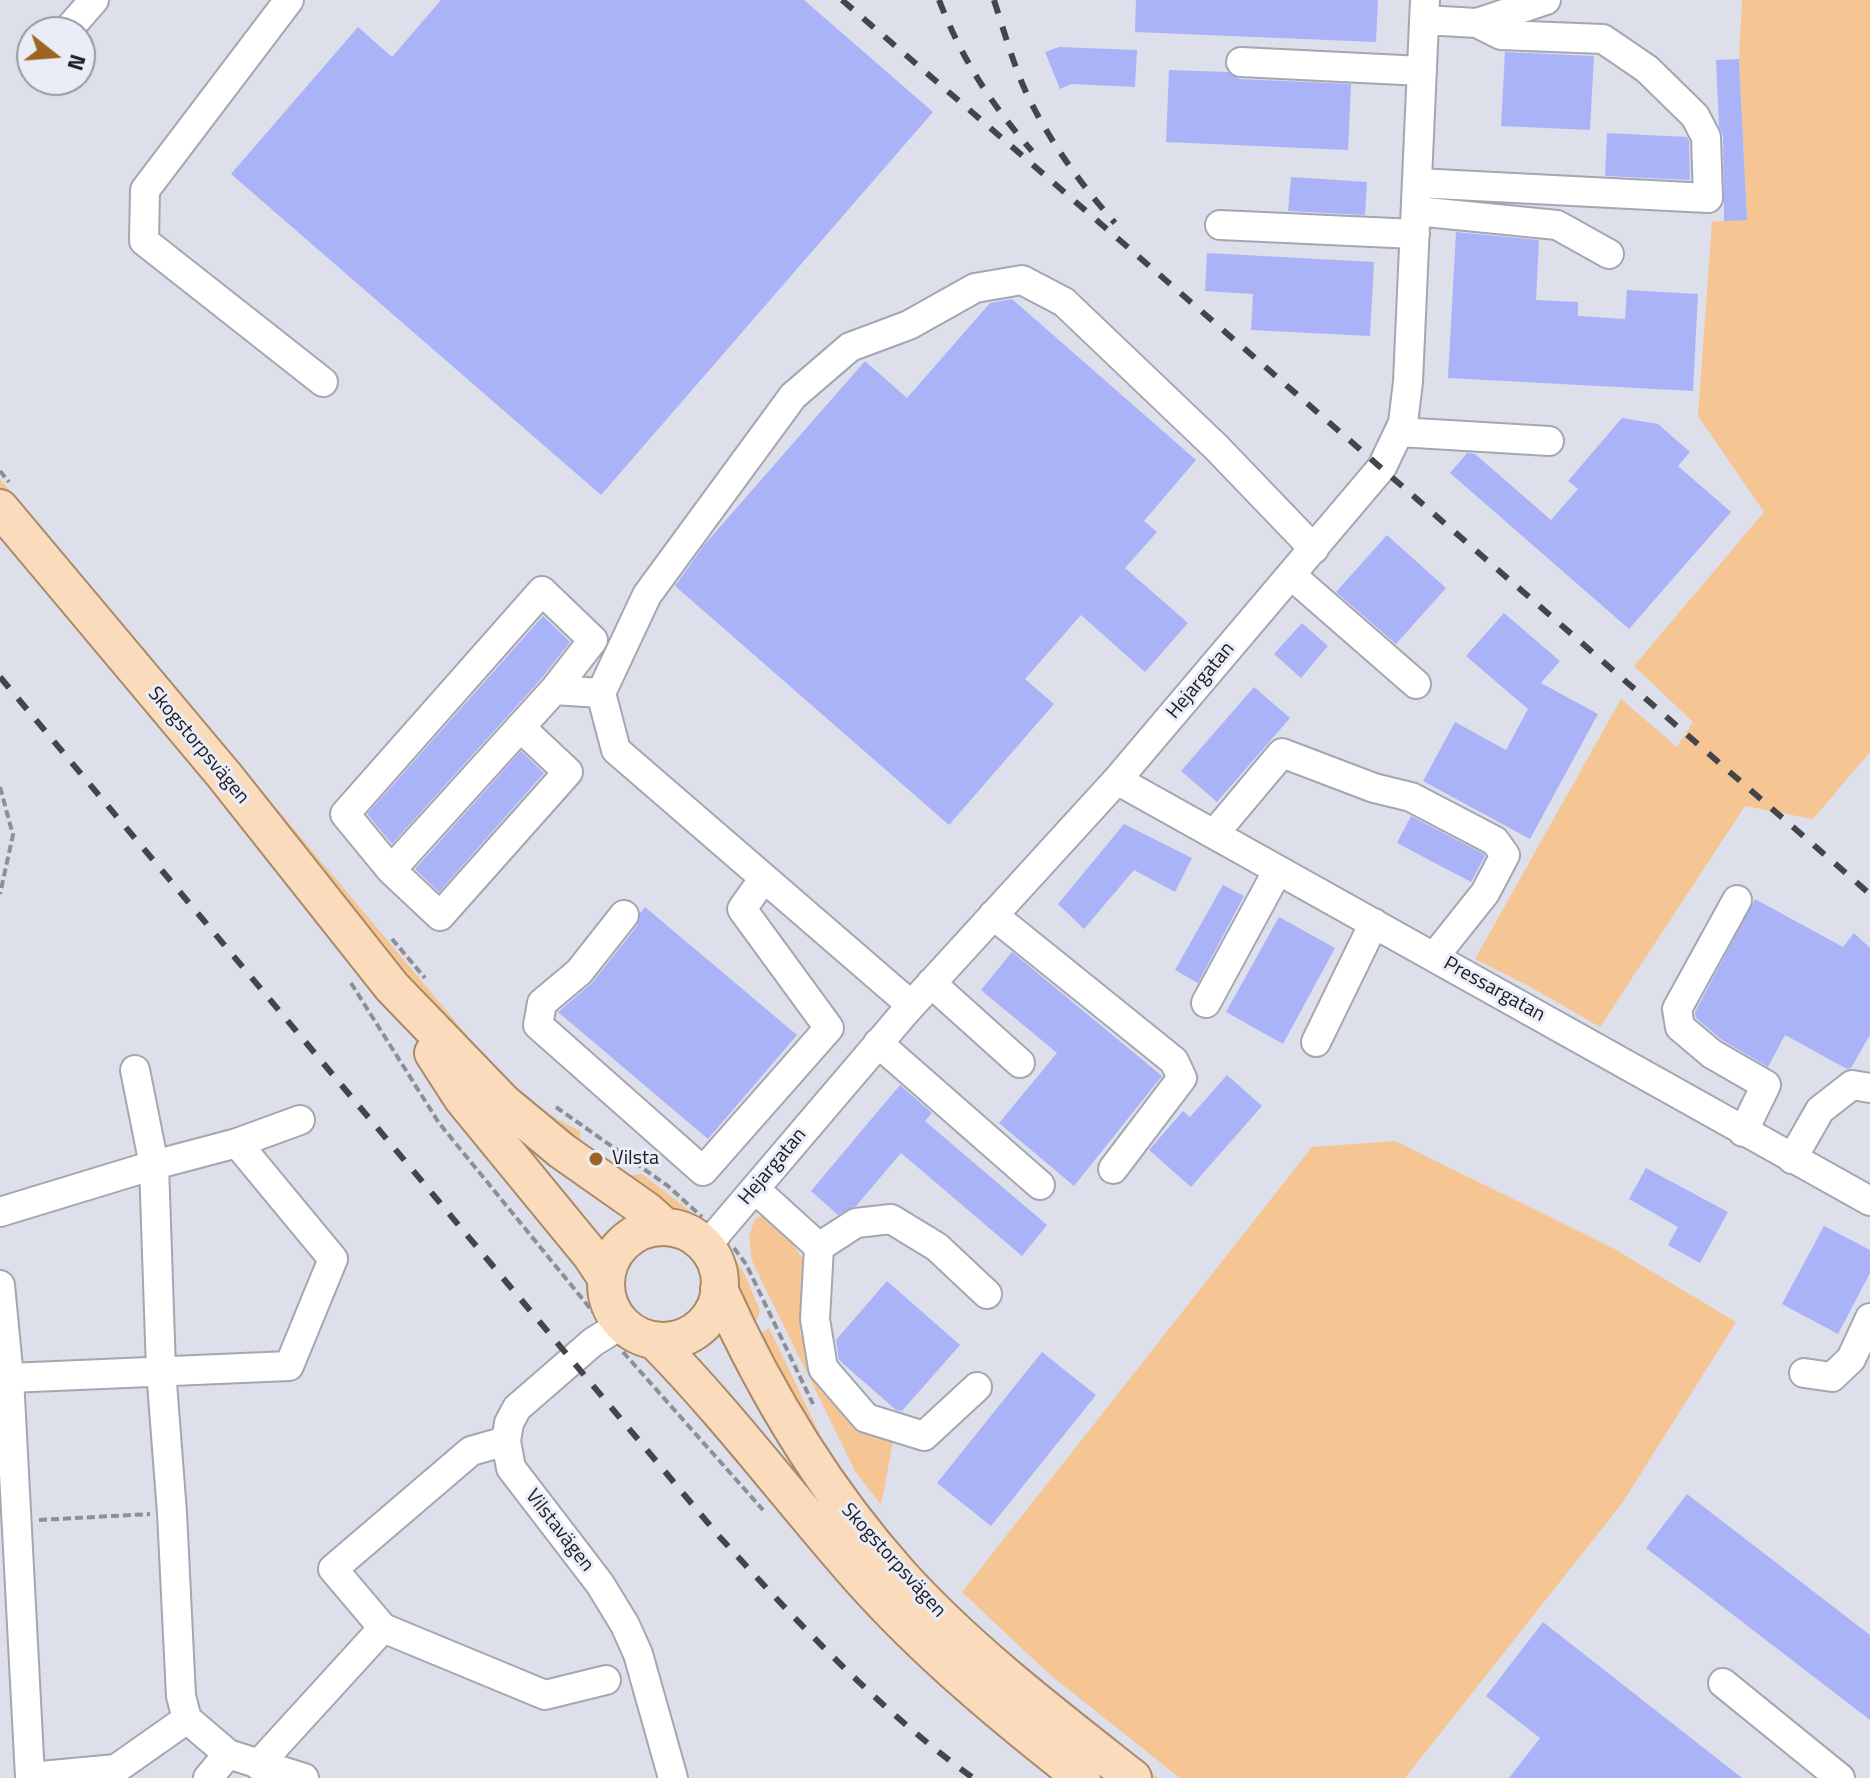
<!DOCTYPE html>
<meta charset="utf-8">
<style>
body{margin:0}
#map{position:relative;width:1870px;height:1778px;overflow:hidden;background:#dddfeb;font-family:"Titillium Web",sans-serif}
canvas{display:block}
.north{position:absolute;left:16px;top:16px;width:80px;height:80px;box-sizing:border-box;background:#eaecf8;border:2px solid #9799a2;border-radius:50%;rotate:107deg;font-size:22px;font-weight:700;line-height:32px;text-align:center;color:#1b1c20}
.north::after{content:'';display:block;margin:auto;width:28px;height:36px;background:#9e6522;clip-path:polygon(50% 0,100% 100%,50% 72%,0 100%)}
</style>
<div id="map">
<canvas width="1870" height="1778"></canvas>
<div class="north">N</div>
</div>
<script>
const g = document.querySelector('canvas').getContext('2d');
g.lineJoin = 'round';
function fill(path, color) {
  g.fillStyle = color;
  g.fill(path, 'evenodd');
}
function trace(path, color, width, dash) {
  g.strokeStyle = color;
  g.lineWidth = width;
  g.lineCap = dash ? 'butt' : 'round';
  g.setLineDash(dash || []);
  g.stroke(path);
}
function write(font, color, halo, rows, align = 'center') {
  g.font = font + ' "Titillium Web",sans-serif';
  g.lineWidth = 6;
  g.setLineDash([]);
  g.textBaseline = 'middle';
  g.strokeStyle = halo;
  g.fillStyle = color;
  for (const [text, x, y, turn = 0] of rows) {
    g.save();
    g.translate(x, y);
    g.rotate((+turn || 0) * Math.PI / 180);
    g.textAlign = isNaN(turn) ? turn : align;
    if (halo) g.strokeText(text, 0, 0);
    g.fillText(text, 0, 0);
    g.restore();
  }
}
fill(new Path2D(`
 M1742 0H1870V752L1813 819 1745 806 1600 1027 1527 985 1475 959 1621 699 1677 747 1693 722 1634 666 1764 512 1698 416 1712 222 1747 219 1739 59Z
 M0 479 508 1084 557 1119 580 1131 581 1145 578 1150C527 1115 486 1068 445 1022L0 490Z
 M1395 1141 1611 1247 1736 1322 1623 1502 1405 1778H1180L1049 1674 962 1592 1312 1147Z
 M642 1174 693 1213V1217C666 1217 645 1196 625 1182L629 1176Z
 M771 1212 807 1265 800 1333 815 1368 848 1408 893 1442 881 1505 855 1471 752 1261 749 1236 755 1219Z
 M731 1252 746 1277 760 1311 755 1323C735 1299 726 1284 731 1252Z
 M769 1328 835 1466 866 1513 971 1625 1094 1729 1158 1778H1149L995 1655 882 1542 750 1340Z`), '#f5c594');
fill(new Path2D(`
 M441 0H804L933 112 601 495 231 174 358 27 392 57Z
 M1136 0H1378L1376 42 1135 32Z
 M1059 47 1137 50 1135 87 1071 84 1060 89 1045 52Z
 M1505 52 1594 56 1590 130 1501 126Z
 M1739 59 1747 220 1724 221 1723 136 1719 126 1716 60Z
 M1169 70 1228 72 1240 79 1351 84 1348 150 1166 142Z
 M1607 133 1687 137 1689 141 1690 180 1605 176Z
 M1291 177 1367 182 1365 215 1288 211Z
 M1456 232 1539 240 1536 300 1578 302V316L1625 319 1627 290 1698 294 1693 391 1448 378Z
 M1207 253 1374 262 1370 336 1251 330 1253 294 1205 291Z
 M1012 299 1196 460 1144 521 1157 532 1125 568 1188 623 1145 672 1081 615 1025 679 1054 704 949 825 675 586 705 544 865 361 907 398 990 303Z
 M1622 418 1658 424 1690 452 1678 466 1731 512 1629 629 1450 473 1467 453 1475 454 1551 520 1578 489 1568 481Z
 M1387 535 1446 588 1396 644 1336 592Z
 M1504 613 1560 661 1541 683 1598 714 1530 839 1423 781 1455 722 1506 750 1528 709 1466 656Z
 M543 616 570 642 541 679 392 844 367 814Z
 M1302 623 1328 646 1301 678 1274 654Z
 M1254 687 1290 718 1217 802 1181 771Z
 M521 751 544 773 439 892 415 869Z
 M1411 816 1484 854 1485 856 1471 882 1397 843Z
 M1124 824 1192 858 1175 892 1134 870 1084 929 1058 904Z
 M1223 885 1244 896 1198 983 1175 970Z
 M1755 899 1843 947 1854 933 1870 948V1035L1851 1068 1847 1069 1785 1035 1768 1067 1722 1040 1696 1018 1695 1012Z
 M645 907 797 1035 708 1139 558 1012 592 983 637 926 640 913Z
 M1279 917 1335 948 1283 1044 1226 1012Z
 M1012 952 1162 1076 1074 1186 999 1123 1057 1053 981 990Z
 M1227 1075 1262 1106 1191 1187 1149 1150 1183 1111 1190 1117Z
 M900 1085 932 1113 925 1121 1047 1225 1022 1256 901 1153 856 1206 838 1215 811 1191Z
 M1646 1168 1728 1212 1700 1263 1668 1245 1678 1227 1629 1199Z
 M1824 1226 1870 1250V1273L1838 1334 1782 1304Z
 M887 1281 960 1345 902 1411 896 1410 839 1360 836 1340Z
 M1042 1352 1096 1395 991 1526 937 1483Z
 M1687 1494 1870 1635V1720L1646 1548Z
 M1543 1622 1742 1778H1509L1540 1738 1486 1696Z`), '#abb3f8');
const minor = new Path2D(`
 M289 0 145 190 144 241 323 382
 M1424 20 1477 23 1546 0
 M66 32 94 0
 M1241 62 1422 71
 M1417 183 1708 198 1706 137 1695 116 1647 69 1603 39 1501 35 1477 23
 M1416 211 1557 225 1609 254
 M1220 225 1415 234
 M1399 432 1549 441
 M1291 575 1416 684
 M520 727 568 772 440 916 391 870 554 690 601 693
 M1117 780 1870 1201
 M1214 834 1282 753 1374 788 1411 797 1495 841 1505 855 1485 893 1434 957
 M391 870 345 814 542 591 593 640 554 690
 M1737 900 1677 1009 1680 1027 1712 1054 1766 1085 1743 1132
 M624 915 579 972 542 1003 538 1025 703 1171 829 1028 742 909 764 878
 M993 915 1174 1061 1182 1078 1113 1169
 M931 983 1020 1063
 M1206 1003 1278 870
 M911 1005 616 750 601 693 647 595 793 396 850 347 909 325 975 288 1022 280 1064 302 1216 447 1314 549
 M1316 1042 1374 923
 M878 1043 1040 1185
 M135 1070 154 1165 161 1370 172 1513 181 1696 187 1719 228 1754 304 1778
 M1792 1159 1820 1110 1852 1085 1870 1088
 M755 1189 819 1247 856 1223 891 1219 937 1247 987 1294
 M0 1212 154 1165 237 1143 300 1120
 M819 1247 815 1319 823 1368 866 1418 924 1436 977 1387
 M707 1249 718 1232 907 1010 1117 780 1382 467 1403 423 1408 382 1425 0
 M0 1285 9 1378 30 1777 116 1769 187 1719
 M622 1324 593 1342 517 1408 509 1423 506 1441 511 1468 600 1584 625 1625 638 1654 673 1778
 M1804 1373 1832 1377 1851 1359 1870 1318
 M9 1378 289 1366 333 1259 237 1143
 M506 1441 471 1451 333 1569 383 1628 545 1695 606 1680
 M1723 1683 1840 1778
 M258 1765 383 1628
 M208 1778 228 1754`);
const major = new Path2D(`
 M0 508 224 775 392 987 503 1102 562 1151 646 1210 665 1227
 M433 1053 462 1098 590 1254 606 1278
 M606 1284a57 57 0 1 1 114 0a57 57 0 1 1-114 0Z
 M719 1289C765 1392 825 1491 900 1575 969 1651 1053 1715 1133 1778
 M654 1340C728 1415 791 1500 861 1579 927 1653 1004 1717 1082 1778`);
trace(minor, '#a4a6b1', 32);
trace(major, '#aa8968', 40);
trace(new Path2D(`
 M0 471 9 482
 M0 787 13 835 0 894
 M392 939 425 978
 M351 983 439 1123 594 1313
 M556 1107 668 1186 702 1217
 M734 1248 746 1264 813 1404
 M623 1352 763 1510
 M39 1520 150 1514`), '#8d8f97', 4, [8, 4]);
trace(minor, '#fff', 28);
trace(major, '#fadcbc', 36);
trace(new Path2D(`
 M842 0C1186 296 1527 596 1870 894
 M939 0C962 59 990 103 1032 151
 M994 0C1003 28 1011 56 1022 83 1044 134 1078 181 1115 223
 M0 677 718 1535C797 1622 878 1709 973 1778`), '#43454a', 6, [14, 14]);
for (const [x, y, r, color] of [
 [596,1159,8,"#9e6522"]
]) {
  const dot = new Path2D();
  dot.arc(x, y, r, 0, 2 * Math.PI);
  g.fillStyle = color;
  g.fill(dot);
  trace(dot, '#eaecf8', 3);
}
write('20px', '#1b1c20', '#eaecf8', [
 ["Hejargatan",1201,681,-50],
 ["Skogstorpsvägen",198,746,50],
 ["Pressargatan",1494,990,29],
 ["Hejargatan",773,1167,-50],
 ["Vilstavägen",559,1531,52],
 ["Skogstorpsvägen",893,1561,48]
]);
write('20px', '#1b1c20', '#eaecf8', [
 ["Vilsta",612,1159]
], 'left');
</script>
